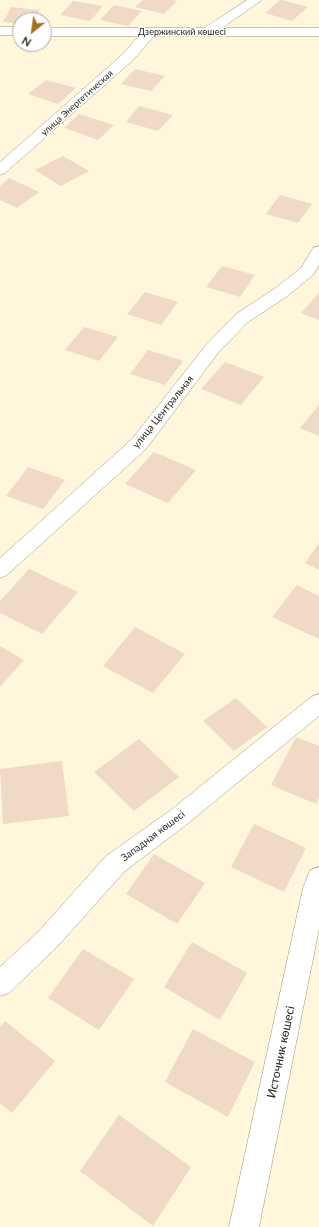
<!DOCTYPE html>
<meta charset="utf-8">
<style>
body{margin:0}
#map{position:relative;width:319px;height:1227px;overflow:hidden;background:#fff6db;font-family:Lato,sans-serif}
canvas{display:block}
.north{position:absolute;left:12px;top:12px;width:40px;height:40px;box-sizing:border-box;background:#fff;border:1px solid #a9a8a4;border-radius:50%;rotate:210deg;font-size:11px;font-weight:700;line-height:16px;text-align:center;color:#28251b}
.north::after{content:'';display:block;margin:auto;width:14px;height:18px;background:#a26f26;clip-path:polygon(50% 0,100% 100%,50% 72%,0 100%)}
</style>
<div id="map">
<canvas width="319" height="1227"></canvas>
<div class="north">N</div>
</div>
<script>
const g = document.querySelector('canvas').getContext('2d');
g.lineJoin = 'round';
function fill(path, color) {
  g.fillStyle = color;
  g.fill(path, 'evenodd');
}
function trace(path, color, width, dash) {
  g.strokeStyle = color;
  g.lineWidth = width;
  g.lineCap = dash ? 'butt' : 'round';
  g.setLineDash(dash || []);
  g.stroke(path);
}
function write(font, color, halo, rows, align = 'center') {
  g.font = font + ' Lato,sans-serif';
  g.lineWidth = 3;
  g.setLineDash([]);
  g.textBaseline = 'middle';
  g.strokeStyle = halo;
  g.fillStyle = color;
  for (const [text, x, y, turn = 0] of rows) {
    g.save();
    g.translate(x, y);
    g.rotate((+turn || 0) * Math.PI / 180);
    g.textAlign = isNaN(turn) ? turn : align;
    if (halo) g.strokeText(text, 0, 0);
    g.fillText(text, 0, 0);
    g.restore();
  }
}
fill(new Path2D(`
 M143 0H172L177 1 164 14 135 7Z
 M280 0H282L308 7 292 21 265 13Z
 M73 1 103 6 90 21 60 15Z
 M114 5 142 11 128 26 100 20Z
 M11 7 40 10 34 20H20V24L3 22Z
 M135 69 165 76 151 91 121 84Z
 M46 80 76 88 58 104 28 94Z
 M139 106 173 115 158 131 126 122Z
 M79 114 114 125 98 140 64 128Z
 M63 156 89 171 61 186 35 170Z
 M9 178 39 192 17 208 0 200V186Z
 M280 195 312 204 298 223 266 214Z
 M222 266 255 275 240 297 206 287Z
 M145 292 178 302 161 325 127 314Z
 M319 293V320L301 313Z
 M84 327 118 337 99 361 65 350Z
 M148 350 183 361 165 385 130 374Z
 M225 362 264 377 241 405 201 389Z
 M319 405V436L300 428Z
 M154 452 196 470 168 503 125 484Z
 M28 467 65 480 43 509 6 496Z
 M319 543V570L305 563Z
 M29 569 78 592 42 634 0 613V601Z
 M297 585 319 596V639L272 617Z
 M135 627 185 654 153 693 103 666Z
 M0 646 24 660 0 687Z
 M236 698 267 727 234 751 203 721Z
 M296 737 319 746V798L316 804 271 785Z
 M139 739 179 777 134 811 94 772Z
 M62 761 69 816 3 824 0 769Z
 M254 824 306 848 284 892 231 867Z
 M154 854 205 883 177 924 126 894Z
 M192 942 247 973 220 1020 164 987Z
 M83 949 134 979 99 1030 48 998Z
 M5 1021 55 1061 12 1113 0 1103V1027Z
 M193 1029 255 1062 228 1117 165 1082Z
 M119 1115 191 1167 153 1226 80 1171Z`), '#f0d9c5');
const street = new Path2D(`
 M247 0H262L222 28H319V36H154L133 60 5 173 0 175V162L123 54 139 36H44V28H204Z
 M0 27H20V35H0Z
 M319 246V265L313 275 286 297 248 322 218 353 146 449 7 575 0 578V558L132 439 206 345 236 314 274 289 301 268 313 248Z
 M319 694V716L187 824 124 872 57 947 9 993 0 996V967L39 931 106 856 171 810 311 697Z
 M319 867V929L259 1227H229L303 888 310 870Z`);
trace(street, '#9d957c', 1);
fill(street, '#fff');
write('9px', '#28251b', '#fff', [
 ["Дзержинский көшесі",182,32],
 ["улица Энергетическая",77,103,-42]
]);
write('10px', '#28251b', '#fff', [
 ["улица Центральная",163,412,-51],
 ["Западная көшесі",153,836,-37]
]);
write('12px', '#28251b', '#fff', [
 ["Источник көшесі",281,1052,-78]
]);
</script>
